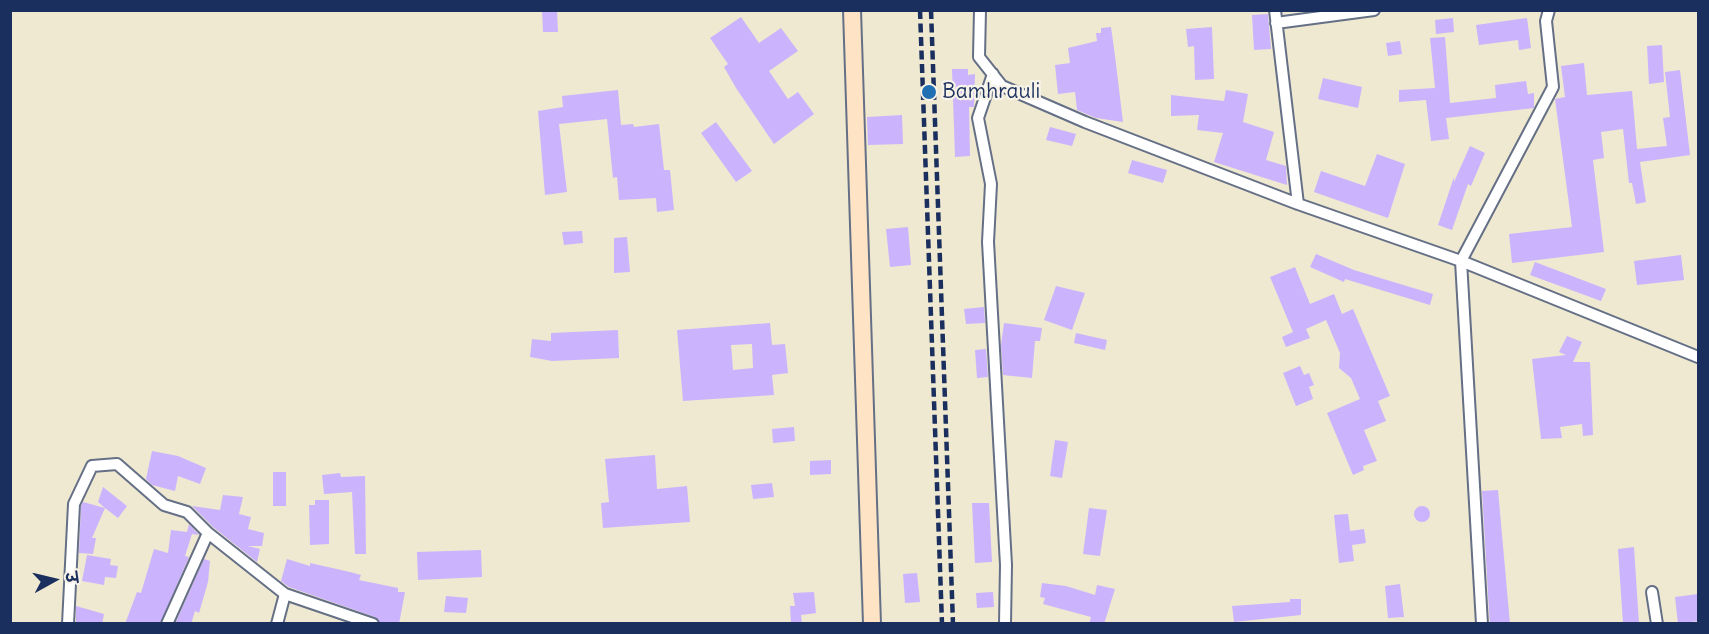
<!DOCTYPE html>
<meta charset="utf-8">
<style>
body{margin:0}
#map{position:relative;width:1709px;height:634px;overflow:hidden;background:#efe9d1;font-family:Delius,"Playpen Sans Deva",sans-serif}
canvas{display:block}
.frame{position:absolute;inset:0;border:12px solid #1b2f5e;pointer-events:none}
.north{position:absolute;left:24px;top:550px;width:60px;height:60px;-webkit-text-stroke:4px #f7f3e8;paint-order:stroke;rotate:82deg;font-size:16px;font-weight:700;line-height:24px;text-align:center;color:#1b2f5e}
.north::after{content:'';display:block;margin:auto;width:21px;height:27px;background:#1b2f5e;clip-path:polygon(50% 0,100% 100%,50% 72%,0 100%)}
</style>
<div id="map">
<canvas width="1709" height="634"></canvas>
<div class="frame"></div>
<div class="north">उ</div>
</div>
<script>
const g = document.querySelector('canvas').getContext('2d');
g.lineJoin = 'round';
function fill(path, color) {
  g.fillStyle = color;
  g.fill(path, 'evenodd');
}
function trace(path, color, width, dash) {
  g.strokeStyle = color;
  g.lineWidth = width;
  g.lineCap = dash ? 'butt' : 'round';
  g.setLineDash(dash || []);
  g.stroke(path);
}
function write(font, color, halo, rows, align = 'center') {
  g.font = font + ' Delius,sans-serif';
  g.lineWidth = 4.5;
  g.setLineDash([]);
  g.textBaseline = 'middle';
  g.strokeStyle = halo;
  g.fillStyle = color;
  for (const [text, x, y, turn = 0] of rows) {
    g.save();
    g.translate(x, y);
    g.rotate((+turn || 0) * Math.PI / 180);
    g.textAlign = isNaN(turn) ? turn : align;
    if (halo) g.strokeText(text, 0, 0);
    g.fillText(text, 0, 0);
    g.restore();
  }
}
fill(new Path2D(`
 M542 10H557L558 32H543Z
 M1268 14 1271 49 1254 50 1252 15Z
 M741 17 759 43 781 28 798 51 769 71 788 99 798 92 814 114 774 144 736 88 724 67 728 64 710 38Z
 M1453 18 1454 32 1436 34 1435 20Z
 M1527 18 1531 48 1519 50 1518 40 1479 45 1476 25Z
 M1111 27 1115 56 1123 122 1096 118 1077 110 1075 92 1058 94 1055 65 1070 63 1068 48 1097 41 1096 33H1101V28Z
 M1212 27 1214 79 1195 80 1194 46 1188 47 1186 29Z
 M1445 37 1450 103 1496 98 1495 85 1526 81 1528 94 1534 93V108L1446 118 1449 139 1431 141 1426 100 1399 102V90L1435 88 1430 38Z
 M1400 41 1402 54 1388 56 1386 43Z
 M1662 45 1664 82 1649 84 1647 46Z
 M1584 63 1587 95 1632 91 1637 149 1667 146 1663 118 1670 117 1665 72 1680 70 1690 155 1640 162 1646 202 1636 204 1632 183H1629L1623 129 1601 132 1604 158 1593 160 1604 252 1512 263 1509 234 1572 227 1555 99 1565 97 1561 66Z
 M952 69H968V75L975 74 974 107H969L970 156 955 157Z
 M1323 78 1362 87 1358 108 1318 99Z
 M618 90 621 125 633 124 634 127 659 124 664 170H670L674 210 657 212 656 198 619 200 617 177 613 178 607 119 559 124 567 192 545 195 538 111 563 107 562 96Z
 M1226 90 1248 94 1243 122 1274 132 1266 160 1286 166 1287 185 1214 162 1223 133 1197 130 1199 115 1171 116V95L1224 101Z
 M902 115 903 144 868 145 867 117Z
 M716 122 752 171 736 182 701 133Z
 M1050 127 1076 134 1072 146 1046 140Z
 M1470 146 1485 153 1471 186 1468 184 1452 230 1438 225 1454 177V182Z
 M1377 154 1405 164 1388 218 1314 192 1321 171 1365 186Z
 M1132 160 1167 170 1163 183 1128 173Z
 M908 227 911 265 890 267 886 229Z
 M582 231 583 243 564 245 562 232Z
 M627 237 630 272 614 273V238Z
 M1316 254 1354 270 1433 294 1430 305 1345 279 1344 282 1310 267Z
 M1681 255 1684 280 1637 285 1634 261Z
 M1535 262 1606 289 1601 301 1530 275Z
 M1295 267 1310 304 1334 294 1342 314 1353 309 1390 396 1378 401 1386 421 1364 430 1377 461 1363 466 1364 470 1353 475 1327 413 1360 399 1351 378 1339 368 1340 353 1326 320 1306 329 1310 338 1286 347 1282 337 1293 332 1270 277Z
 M1056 286 1085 293 1072 330 1044 320Z
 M984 307 985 323 966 324 964 309Z
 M770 323 772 345 785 344 788 373 772 375 774 395 683 401 677 330ZM752 344 753 368 733 370 731 345Z
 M1004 323 1042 328 1040 341H1035L1032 378 1003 375 1001 345Z
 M618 330 619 358 552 361 530 357 532 339 551 341V333Z
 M1076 333 1107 340 1105 350 1074 343Z
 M1567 336 1582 342 1573 362H1590L1593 435 1583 436 1582 424 1560 427 1562 438 1541 439 1532 359 1566 355 1559 352Z
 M986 349 988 377 977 378 975 350Z
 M1300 366 1304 375 1309 373 1314 385 1309 387 1313 399 1296 406 1283 373Z
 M794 427 795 441 773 443 772 429Z
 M1055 440 1068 442 1062 478 1050 476Z
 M152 451 178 456 206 468 200 484 178 476 175 491 152 485 146 479Z
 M655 455 657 489 687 486 690 522 603 528 601 503 609 502 605 459Z
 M831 460V474L810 475V461Z
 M273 472H286V506H273Z
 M340 473 341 477 365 476 366 554H355L352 492 324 494 322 475Z
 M772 483 774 497 753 499 751 485Z
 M103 487 127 506 118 518 105 508 92 538H96L93 554 79 553 81 506 83 502 105 508 98 502Z
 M1498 490 1510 624H1490L1489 611 1482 491Z
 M223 495 243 497 239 514 251 517 248 529 264 533 262 546H248L260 549 257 562 213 527 192 506 220 510Z
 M315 500H329V544L310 545 309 505H315Z
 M972 503H989L992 562 975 563Z
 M1414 514a8 8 0 1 1 16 0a8 8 0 1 1-16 0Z
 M1089 508 1107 510 1100 556 1083 554Z
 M1348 514 1350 531 1364 529 1366 543 1352 545 1354 561 1339 563 1334 515Z
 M189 524 199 535 192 534 185 556 189 557 160 624H125L137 592 141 593 154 549 168 553 171 530 187 532Z
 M1634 547 1639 624H1623L1618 549Z
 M481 550 482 577 418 580 417 552Z
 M87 555 111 559 110 565 118 566 116 578 105 577 104 585 82 581Z
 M204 559 210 561 208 582 199 613 195 611 191 624H175Z
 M287 559 310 566V563L350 572 361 575 359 580 398 588V592H405L399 624H380L375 617 289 587 281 581Z
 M917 573 920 602 905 603 903 574Z
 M1042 583 1066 586 1095 595 1097 585 1115 589 1104 624H1089L1091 617 1043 604 1045 598 1040 597Z
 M1400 584 1404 617 1388 618 1385 586Z
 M814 592 816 613 801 615 802 624H791L790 606H795L793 593Z
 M993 592 994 607 977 608 976 593Z
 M1698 594V621L1678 624 1675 597Z
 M446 596 468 598 466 613 444 612Z
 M1290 599H1301V615L1234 622 1232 606 1290 602Z
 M76 606 104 614 102 624H76Z`), '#ccb3fd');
const street = new Path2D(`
 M980 10 979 57 1002 86 1085 122 1298 204 1461 261 1698 357
 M1275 10 1298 204
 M1276 23 1374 10
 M993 74 978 118 991 184 988 242 1006 565 1005 624
 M1652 592 1657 624
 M68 624 74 504 92 466 117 464 164 505 187 512 208 533 285 594 373 624
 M167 624 208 533
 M277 624 285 594
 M1482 624 1461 261 1553 87 1546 21 1549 10`);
const secondary = new Path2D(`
 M852 10 872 624`);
trace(street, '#657086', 14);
trace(secondary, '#657086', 20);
trace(street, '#fff', 10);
trace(secondary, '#fee4c5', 16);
trace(new Path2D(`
 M920 10 942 624
 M931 10 953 624`), '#1b2f5e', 4.5, [9, 4.5]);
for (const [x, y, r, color] of [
 [929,92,8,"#1f6fb2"]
]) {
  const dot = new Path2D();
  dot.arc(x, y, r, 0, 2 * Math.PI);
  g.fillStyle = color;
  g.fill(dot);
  trace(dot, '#f7f3e8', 2);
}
write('21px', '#1b2f5e', '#f7f3e8', [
 ["Bamhrauli",942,92]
], 'left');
</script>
